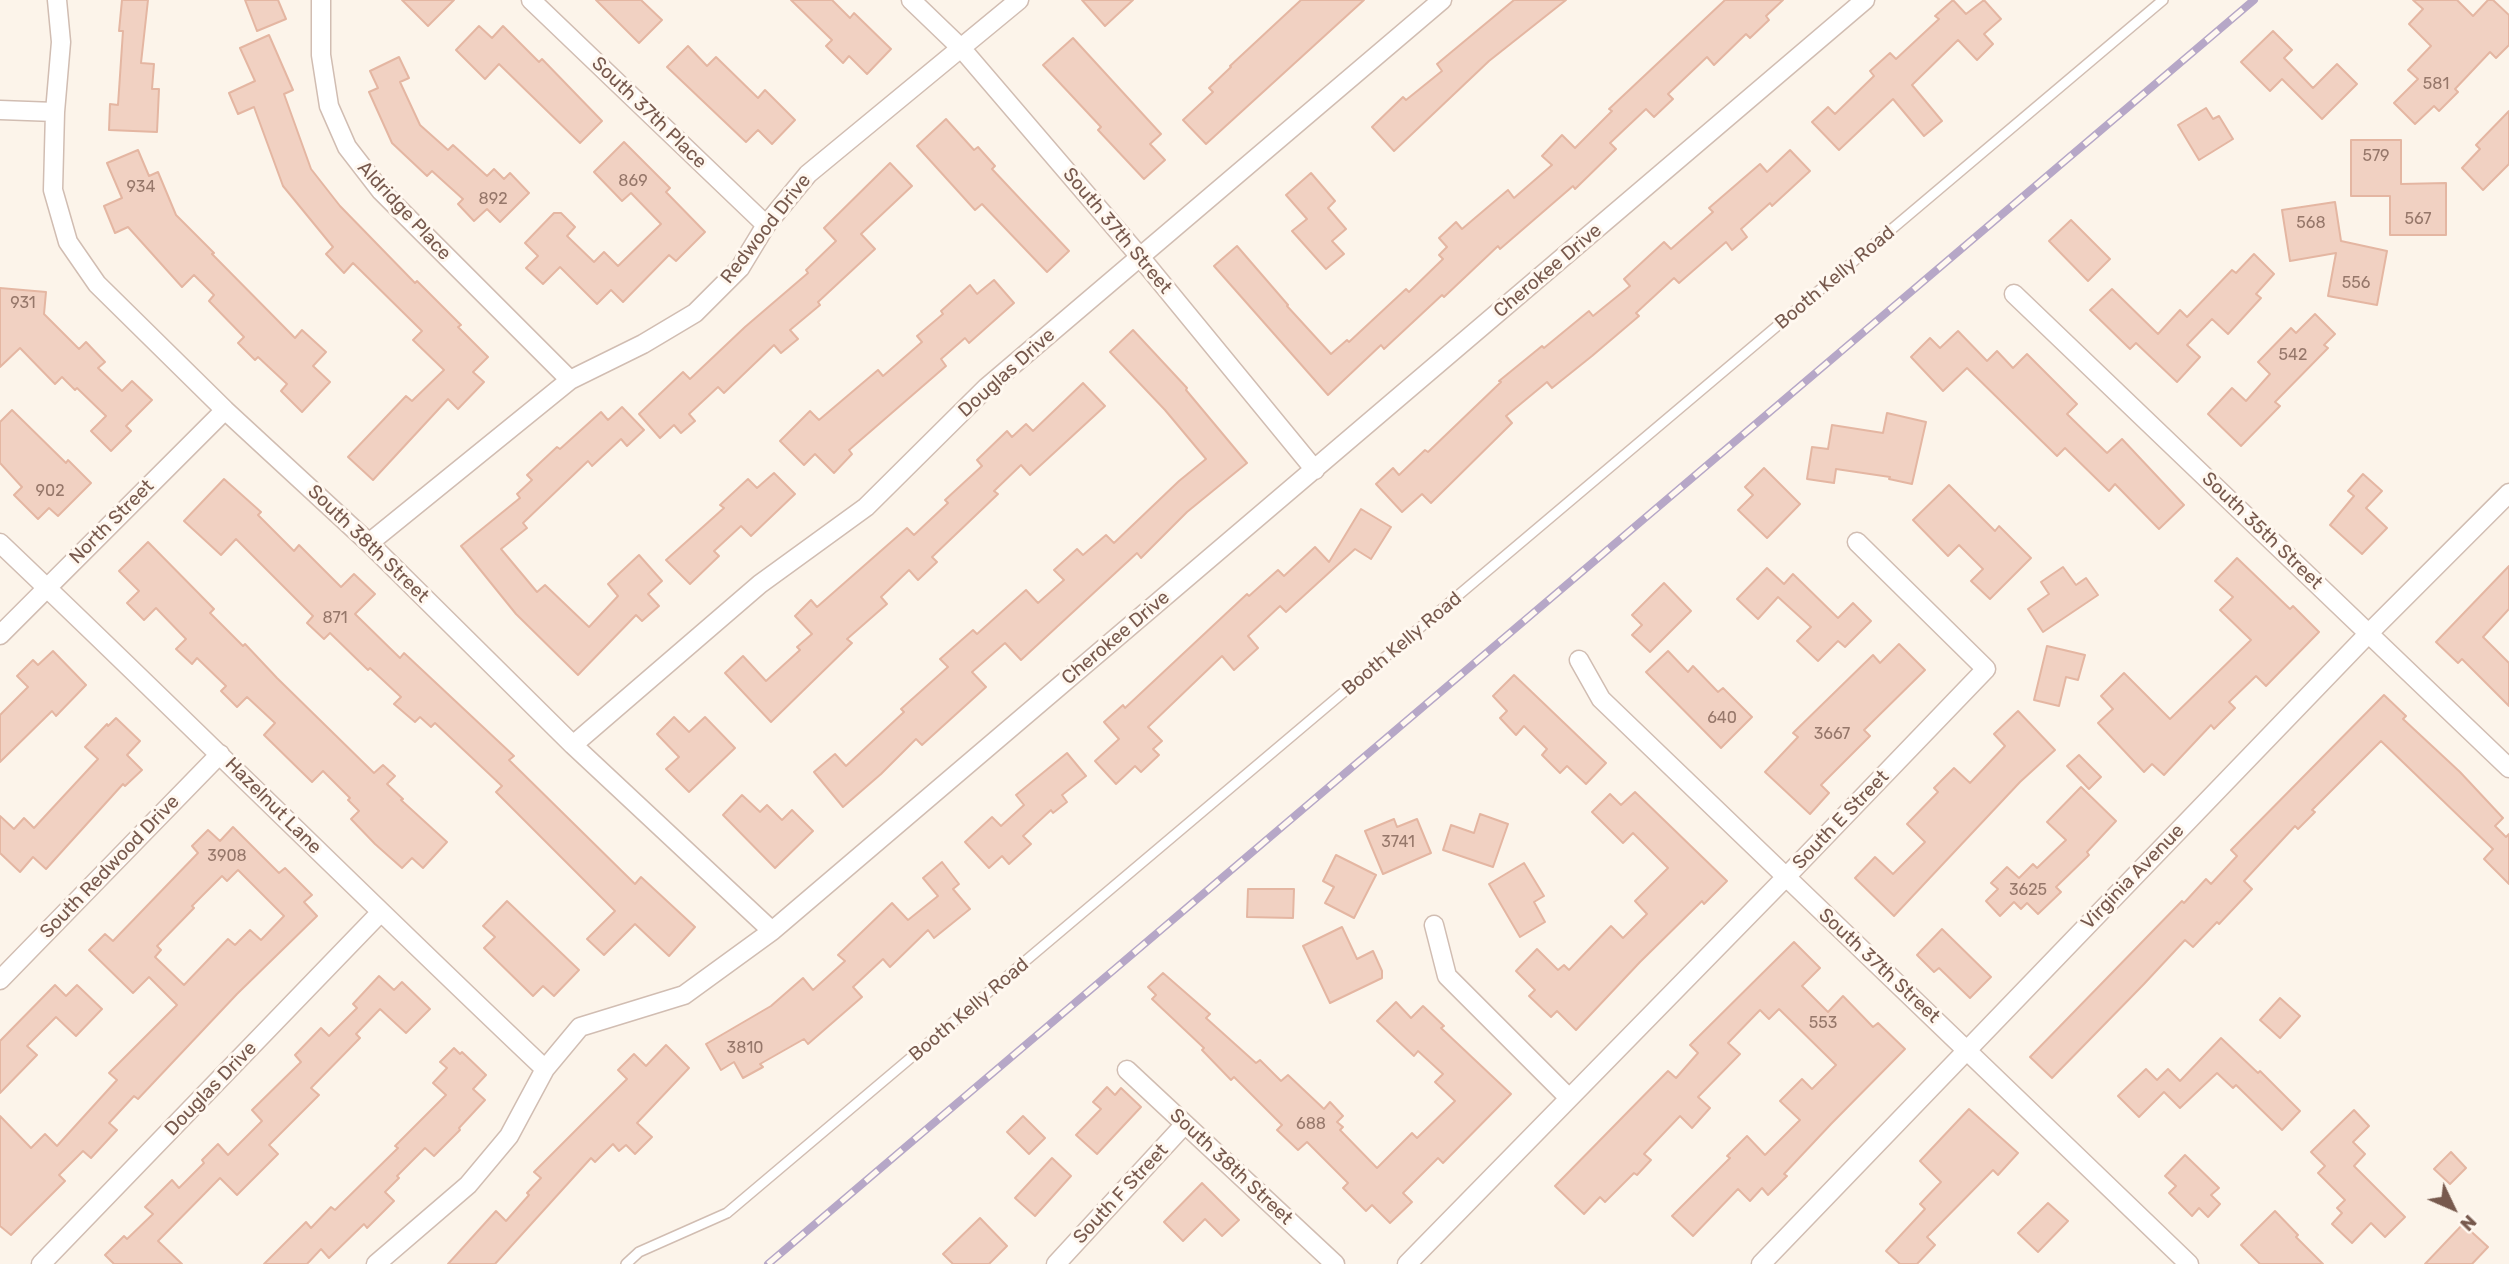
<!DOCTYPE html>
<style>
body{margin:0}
#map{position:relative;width:2509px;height:1264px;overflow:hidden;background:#fcf4ea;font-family:Rubik,sans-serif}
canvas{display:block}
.north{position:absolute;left:2418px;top:1173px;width:70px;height:70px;-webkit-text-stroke:5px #fff8f0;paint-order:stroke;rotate:134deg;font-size:19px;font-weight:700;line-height:28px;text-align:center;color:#77594d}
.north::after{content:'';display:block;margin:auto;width:24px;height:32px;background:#77594d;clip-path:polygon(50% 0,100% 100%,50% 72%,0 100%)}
</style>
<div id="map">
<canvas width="2509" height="1264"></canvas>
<div class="north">N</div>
</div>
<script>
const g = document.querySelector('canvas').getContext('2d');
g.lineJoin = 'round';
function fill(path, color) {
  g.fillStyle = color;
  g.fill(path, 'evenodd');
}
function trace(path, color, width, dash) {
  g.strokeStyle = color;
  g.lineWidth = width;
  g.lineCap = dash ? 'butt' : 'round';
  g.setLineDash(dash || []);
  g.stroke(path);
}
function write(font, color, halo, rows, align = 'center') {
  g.font = font + ' Rubik,sans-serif';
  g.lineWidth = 6;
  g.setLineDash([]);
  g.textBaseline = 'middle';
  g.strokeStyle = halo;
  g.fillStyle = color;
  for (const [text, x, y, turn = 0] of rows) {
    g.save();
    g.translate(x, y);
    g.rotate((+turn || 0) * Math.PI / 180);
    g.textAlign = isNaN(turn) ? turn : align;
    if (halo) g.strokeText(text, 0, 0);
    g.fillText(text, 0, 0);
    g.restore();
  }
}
const building = new Path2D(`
 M122 0H148L141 63 154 64 152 89H159L157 132 109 130 110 104 118 105 123 31H119Z
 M245 0H278L286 19 257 31Z
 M402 0H454L428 26Z
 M596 0H641L662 20 639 43Z
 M791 0H832L850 18 854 13 891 49 867 74 849 56 843 63 826 46 832 40Z
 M1082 0H1133L1105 26Z
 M1301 0H1364L1206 144 1183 120 1213 92 1209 88 1231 67 1230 66Z
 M1514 0H1566L1489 61 1394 151 1372 127 1403 97 1406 100 1442 71 1437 64Z
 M1725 0H1783L1766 16 1769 20 1750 38 1746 34 1714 65 1707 57 1668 94 1673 99 1654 117 1646 109 1610 143 1616 149 1575 189 1573 186 1500 249 1498 246 1444 297 1442 295 1384 349 1381 345 1328 395 1214 266 1237 246 1288 305 1287 306 1331 354 1347 340 1349 342 1406 289 1409 292 1443 259 1439 255 1447 247 1439 238 1456 222 1462 229 1508 190 1514 198 1552 165 1542 156 1562 135 1575 148 1612 111 1609 109Z
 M1953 0 1966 14 1984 0 2001 19 1984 34 1993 44 1977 60 1958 40 1912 85 1942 121 1924 136 1893 99 1839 150 1812 122 1828 107 1835 114 1874 76 1870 71 1890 53 1896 59 1939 19 1935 16Z
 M2413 0H2457L2473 16 2488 0H2493L2509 15V45L2496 58 2490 52 2455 89 2458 92 2439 111 2434 106 2415 124 2394 103 2418 79 2408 70 2431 46 2409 24 2423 9Z
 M479 26 492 38 503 26 539 62 542 59 602 121 580 143 499 64 485 79 456 50Z
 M2273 31 2292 50 2284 58 2313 88 2337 64 2357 84 2322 119 2282 79 2270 91 2241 62Z
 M269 35 293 90 284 94 311 169 340 206 415 283 417 281 461 325 458 327 488 357 473 372 484 382 458 409 448 399 373 480 348 457 406 396 412 401 444 370 413 340 422 331 353 263 344 273 326 254 333 247 283 186 254 107 238 114 229 93 255 81 240 48Z
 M1073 38 1161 134 1150 144 1165 160 1144 179 1098 130 1101 127 1043 65Z
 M688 46 707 66 716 57 758 98 765 90 795 120 772 144 758 130 746 142 667 67Z
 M399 57 409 78 400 82 420 125 448 150 453 145 487 176 494 169 504 179 510 173 529 193 500 222 487 209 474 221 458 204 463 199 432 171 427 176 392 143 369 92 378 88 370 71Z
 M2206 108 2213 119 2219 116 2233 139 2199 160 2178 125Z
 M2509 111V164L2483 190 2462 168 2480 149 2476 145Z
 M946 119 974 150 978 147 995 166 992 169 1069 251 1047 272 982 204 975 210 917 146Z
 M2351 140H2401V184L2446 183V235H2390V196H2351Z
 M624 142 670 188 666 192 705 232 676 261 669 255 623 302 611 290 597 304 560 267 543 284 526 268 538 256 525 243 554 213H561L575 227 567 236 594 262 604 252 618 266 661 224 631 193 622 201 594 172Z
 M138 150 149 176 158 172 176 215 214 253 212 254 295 338 302 330 326 352 313 366 330 382 302 412 281 391 287 384 258 357 255 360 238 343 244 337 209 301 214 295 194 275 182 287 128 227 115 233 104 206 122 198 107 163Z
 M1790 150 1810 171 1772 206 1770 203 1741 229 1747 237 1732 250 1726 242 1679 283 1674 278 1636 313 1639 316 1592 356 1552 388 1547 382 1506 416 1512 423 1431 503 1422 494 1402 512 1376 484 1393 468 1399 475 1425 450 1428 452 1501 382 1499 381 1542 346 1544 348 1589 311 1593 316 1630 286 1624 279 1664 242 1671 249 1713 212 1709 208 1760 164 1767 172Z
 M890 163 912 186 861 234 875 249 818 302 820 305 790 330 798 339 781 353 774 345 724 393 718 387 689 414 695 421 681 433 674 425 660 438 639 414 683 372 690 379 745 327 808 273 806 270 836 241 824 228Z
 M1311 173 1335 201 1328 208 1346 229 1332 241 1344 254 1326 269 1292 231 1307 219 1286 195Z
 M2335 202 2341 241 2387 251 2377 305 2328 296 2336 253 2290 261 2282 210Z
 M2071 220 2110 259 2088 281 2049 241Z
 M2254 254 2274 274 2256 294 2261 298 2228 334 2212 319 2187 345 2200 357 2177 382 2136 343 2130 349 2090 310 2112 289 2158 334 2180 310 2187 317 2232 270 2236 273Z
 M994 280 1014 303 969 343 965 338 941 359 946 366 849 450 852 454 834 473 815 454 804 465 780 441 810 411 819 420 878 370 883 376 922 342 917 336 943 314 941 311 970 285 977 294Z
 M0 288 46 292 44 314 79 349 86 342 105 362 98 368 122 391 132 381 152 400 126 426 131 431 111 451 91 431 106 416 77 388 75 390 62 377 55 384 20 348 0 367Z
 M2315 314 2335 334 2324 345 2328 348 2275 402 2280 406 2241 446 2208 414 2232 388 2246 401 2270 374 2258 362 2291 328 2296 333Z
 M1133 330 1187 388 1186 390 1247 463 1187 512 1141 558 1137 553 1021 660 1005 643 972 672 986 687 922 745 916 739 881 774 843 807 814 772 835 754 846 766 904 712 901 709 948 667 940 659 973 630 977 634 1026 590 1038 603 1064 580 1054 570 1077 549 1083 555 1106 535 1114 543 1179 481 1206 459 1165 410 1110 352Z
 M1958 331 1987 361 1997 351 2013 368 2027 354 2077 404 2067 414 2107 453 2122 439 2184 505 2159 529 2115 484 2109 491 2065 448 2057 456 1967 368 1943 391 1911 357 1930 338 1940 348Z
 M1083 383 1105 406 1030 475 1021 465 994 491 998 494 932 557 937 562 918 580 909 570 881 597 887 604 847 639 852 643 771 722 725 673 743 656 766 681 800 650 797 647 812 634 795 616 811 600 817 607 907 528 914 535 948 503 945 500 982 466 977 460 1007 431 1012 437 1026 424 1033 431Z
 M622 407 644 430 627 446 621 439 592 466 588 461 523 523 527 528 501 549 537 592 545 585 589 627 618 596 608 584 639 555 662 581 648 594 659 606 642 621 636 615 578 675 516 614 461 546 520 498 517 494 532 480 527 475 557 447 560 449 601 412 608 420Z
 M12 410 66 463 68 460 91 483 58 516 49 508 38 519 14 495 22 487 0 463V422Z
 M1887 413 1926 422 1912 484 1889 479 1890 477 1836 469 1834 483 1807 479 1812 447 1828 449 1832 425 1883 433Z
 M1764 468 1800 504 1767 538 1738 510 1753 495 1745 487Z
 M774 473 795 494 751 536 741 526 714 551 719 556 690 584 666 560 724 508 720 505 748 479 757 488Z
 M2363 474 2382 491 2366 508 2387 528 2362 554 2330 525 2354 496 2348 491Z
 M224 479 261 512 258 515 294 551 299 545 341 587 354 574 375 594 355 614 400 658 404 653 514 756 509 760 635 884 641 877 695 927 669 956 635 924 604 955 587 939 615 911 496 792 502 786 435 723 431 727 420 717 415 722 394 704 401 697 370 668 368 670 330 633 324 639 307 623 313 616 236 539 221 555 184 521Z
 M1949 485 1995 531 1999 526 2031 558 1990 599 1971 581 1983 569 1959 545 1948 556 1913 520Z
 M1361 509 1391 527 1371 559 1355 549 1286 612 1280 606 1248 636 1258 648 1234 670 1222 656 1148 727 1162 741 1153 749 1159 755 1141 772 1135 766 1116 784 1095 761 1119 739 1104 722 1123 705 1125 708 1247 594 1249 596 1278 570 1284 576 1315 547 1329 562Z
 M148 542 214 609 210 613 243 646 245 644 277 678 374 773 383 765 395 776 387 784 403 799 401 800 447 842 423 868 412 858 402 868 375 844 351 819 359 811 348 800 350 798 323 771 312 782 264 735 275 723 247 697 237 707 221 691 226 686 197 658 192 664 176 649 186 639 156 608 144 620 127 603 139 591 119 571Z
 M2237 558 2290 609 2293 606 2319 632 2266 686 2256 676 2229 702 2235 708 2214 729 2211 725 2164 775 2152 764 2144 772 2098 723 2113 709 2101 696 2124 673 2170 719 2251 640 2220 610 2233 597 2215 581Z
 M2509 566V609L2483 637 2509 663V706L2462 659 2458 663 2436 642Z
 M2063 567 2076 585 2086 578 2098 595 2043 632 2028 609 2049 594 2041 582Z
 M1767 568 1784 584 1793 574 1838 618 1853 603 1871 621 1845 647 1838 641 1818 661 1797 641 1811 627 1778 597 1758 619 1737 599Z
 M1664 583 1691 611 1650 652 1632 635 1642 625 1632 615Z
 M1899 644 1925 670 1864 730 1870 736 1821 785 1829 793 1810 814 1765 772 1798 737 1793 733 1873 655 1880 663Z
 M2047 646 2085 655 2078 680 2066 677 2059 706 2034 700Z
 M53 651 86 685 56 716 52 711 0 762V715L28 687 17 676 33 660 38 665Z
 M1668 651 1688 672 1693 666 1718 692 1723 688 1752 717 1721 748 1646 672Z
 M1514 675 1606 763 1586 784 1567 766 1560 773 1542 755 1547 749 1524 726 1516 735 1500 718 1507 711 1493 696Z
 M2384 695 2406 716 2403 719 2460 772 2503 818 2495 826 2506 837 2509 834V884L2484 859 2493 849 2381 741 2312 810 2315 812 2298 829 2295 826 2244 881 2252 889 2219 924 2217 922 2193 947 2185 940 2144 984 2052 1078 2030 1057 2182 901 2184 903 2206 879 2211 884 2237 856 2231 850Z
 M2018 711 2055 750 2020 782 1894 916 1855 878 1875 857 1893 874 1925 842 1907 824 1938 792 1934 788 1954 768 1970 783 2005 746 1994 734Z
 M674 717 689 732 705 717 735 748 689 792 666 769 679 757 657 734Z
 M116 718 140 741 127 755 142 770 125 786 123 784 46 869 33 857 20 872 0 853V816L14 829 24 818 34 828 98 759 85 747 107 724 108 726Z
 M1067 753 1086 776 1062 795 1067 802 1053 813 1051 810 1023 836 1031 844 1009 864 1002 856 989 868 965 842 992 817 1001 826 1024 805 1016 795Z
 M2079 755 2101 777 2089 789 2067 766Z
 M2081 787 2116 821 2087 852 2089 855 2056 887 2061 892 2038 914 2027 903 2021 909 2014 902 2000 916 1986 901 1998 889 1991 883 2007 867 2019 878 2033 864 2037 868 2066 840 2047 822Z
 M1635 792 1727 881 1704 904 1702 901 1640 962 1576 1030 1557 1011 1551 1017 1529 996 1535 990 1516 971 1537 949 1558 970 1564 965 1569 970 1611 926 1623 938 1647 914 1635 901 1668 868 1633 833 1623 843 1592 812 1610 794 1621 805Z
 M742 795 760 812 767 805 782 820 792 810 813 831 775 868 723 815Z
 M1480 814 1508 824 1493 867 1443 850 1451 825 1474 833Z
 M1394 819 1397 827 1417 819 1431 853 1383 874 1365 831Z
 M233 827 279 873 285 868 312 895 304 902 317 916 237 994 138 1099 134 1096 109 1123 117 1130 91 1158 83 1151 59 1175 65 1181 11 1235 0 1226V1116L31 1148 45 1134 57 1146 117 1080 109 1073 177 1005 149 977 133 993 89 950 105 934 113 941 198 853 192 846 208 830 220 841ZM238 870 284 916 261 940 250 930 235 945 228 939 184 985 155 957 161 950 157 946 194 908 192 906 222 876 227 881Z
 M1336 855 1376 875 1354 918 1325 903 1334 887 1323 881Z
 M942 862 959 884 953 889 970 909 934 938 928 930 890 967 883 959 853 987 862 997 808 1044 804 1039 760 1064 763 1067 743 1078 734 1062 721 1070 706 1044 771 1006 803 978 813 990 845 961 838 955 892 903 908 920 938 896 923 878Z
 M1524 863 1544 896 1534 902 1545 922 1520 937 1489 884Z
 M1248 889H1294L1293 918 1247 917Z
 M507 901 579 970 554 996 543 986 533 996 484 948 495 937 483 926Z
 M1342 927 1357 959 1373 951 1382 971V978L1330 1003 1303 946Z
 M1942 929 1991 977 1970 998 1939 968 1934 972 1917 955Z
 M1794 942 1820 968 1802 986 1828 1012 1843 996 1873 1027 1878 1023 1905 1049 1831 1124 1784 1174 1787 1176 1768 1195 1762 1188 1750 1201 1738 1189 1693 1236 1672 1216 1730 1158 1727 1156 1747 1136 1765 1155 1800 1120 1780 1101 1802 1079 1812 1089 1836 1065 1779 1009 1769 1019 1760 1010 1728 1043 1740 1054 1698 1097 1710 1108 1692 1128 1680 1116 1644 1154 1651 1160 1637 1175 1634 1173 1605 1202 1600 1197 1584 1214 1555 1186 1668 1071 1676 1078 1698 1053 1690 1045Z
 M1163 973 1210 1014 1206 1018 1256 1063 1260 1060 1281 1081 1288 1075 1324 1109 1330 1102 1343 1116 1337 1122 1343 1127 1340 1130 1377 1168 1412 1133 1417 1138 1455 1101 1435 1082 1443 1074 1418 1051 1414 1056 1377 1021 1396 1002 1411 1018 1423 1006 1444 1026 1441 1028 1511 1094 1443 1163 1438 1158 1403 1193 1412 1202 1390 1223 1372 1205 1366 1211 1343 1188 1348 1183 1307 1142 1298 1150 1277 1130 1282 1125 1234 1077 1231 1080 1202 1050 1204 1048 1152 999 1156 995 1148 987Z
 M379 976 394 990 402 982 430 1009 406 1033 380 1009 356 1034 360 1038 311 1088 319 1095 269 1145 278 1154 237 1195 220 1178 158 1241 182 1264H114L105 1255 124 1236 127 1239 153 1214 145 1207 172 1180 179 1188 204 1163 202 1160 218 1144 228 1155 262 1121 252 1110 301 1062 295 1055 321 1028 329 1036 357 1008 353 1004Z
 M55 985 66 996 77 985 102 1009 76 1036 56 1017 27 1046 37 1055 0 1093V1041Z
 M2280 998 2300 1016 2280 1038 2260 1020Z
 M2221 1038 2258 1073 2260 1071 2300 1111 2282 1130 2236 1085 2233 1088 2217 1073 2180 1108 2164 1092 2139 1117 2118 1096 2146 1069 2157 1080 2168 1069 2180 1081Z
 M666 1045 689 1068 637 1123 652 1137 635 1154 626 1145 619 1151 613 1144 595 1162 591 1158 495 1264H448L496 1211 506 1221 529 1195 527 1193 541 1178 534 1172 627 1079 618 1070 634 1054 646 1066Z
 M454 1048 460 1054 462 1052 486 1075 473 1089 485 1100 459 1128 460 1130 434 1156 425 1148 397 1176 399 1178 385 1192 394 1201 367 1228 364 1224 329 1258 321 1249 307 1264H264L306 1222 311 1228 331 1207 335 1210 398 1148 395 1146 446 1095 433 1083 447 1068 440 1062Z
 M1107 1087 1115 1095 1121 1088 1141 1107 1097 1154 1076 1135 1101 1109 1093 1102Z
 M1969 1109 2018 1153 1998 1175 1993 1170 1927 1237 1935 1245 1917 1264H1900L1886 1251 1925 1209 1920 1204 1941 1182 1920 1161Z
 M2354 1110 2369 1126 2353 1142 2365 1154 2354 1166 2405 1217 2385 1237 2371 1223 2352 1243 2332 1224 2342 1213 2337 1208 2345 1200 2318 1173 2325 1166 2311 1152Z
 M1023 1116 1045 1138 1029 1154 1007 1132Z
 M2451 1152 2466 1168 2450 1184 2434 1169Z
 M2185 1155 2219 1188 2211 1195 2220 1204 2208 1217 2199 1208 2192 1216 2169 1193 2176 1186 2165 1176Z
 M1052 1158 1071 1176 1035 1216 1015 1198Z
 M1202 1183 1239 1220 1222 1236 1205 1219 1183 1241 1164 1222Z
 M2048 1203 2068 1221 2038 1252 2018 1233Z
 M2275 1211 2298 1235 2296 1237 2323 1264H2260L2241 1245Z
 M980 1218 1007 1246 989 1264H953L943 1254Z
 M2463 1224 2488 1247 2472 1264H2425Z`);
fill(building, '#f1d1c2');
trace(building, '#e4b6a2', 2);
const service = new Path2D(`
 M626 1264 639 1252 727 1213 2163 0`);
const minor = new Path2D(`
 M57 0 61 42 55 112 53 190 68 242 97 284 225 410 369 543 573 745 772 931
 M321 0V55L329 106 347 147 381 191 570 380
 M531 0 766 225
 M911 0 962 49 1141 258 1315 470
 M0 110 55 112
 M2014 294 2509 768
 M0 543C183 717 362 896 545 1069
 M369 543 570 380 643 344 695 313 740 268 766 225 808 174 1019 0
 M0 635 225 410
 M1579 660 1601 699 2189 1264
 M573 745 760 584 866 507 987 387 1442 0
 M1434 925 1447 976 1569 1098
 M0 980 220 754
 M1127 1070 1335 1264
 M41 1264 380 913
 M376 1264 468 1185 509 1136 545 1069 580 1027 684 995 772 931 1865 0
 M1056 1264 1185 1124
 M1407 1264 1785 878 1986 669 1857 542
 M1761 1264 2369 633 2509 493`);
trace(service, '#d1bdb2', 12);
trace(minor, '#d1bdb2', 21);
trace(service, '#fff', 9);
trace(minor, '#fff', 18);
const rail = new Path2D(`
 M768 1264 2254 0`);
trace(rail, '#b6a7c7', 8);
trace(rail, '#fff8f0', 5, [16]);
write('16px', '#96776a', null, [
 ["581",2436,84],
 ["579",2376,156],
 ["869",633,181],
 ["934",141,187],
 ["892",493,199],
 ["567",2418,219],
 ["568",2311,223],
 ["556",2356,283],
 ["931",23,303],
 ["542",2293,355],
 ["902",50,491],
 ["871",335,618],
 ["640",1722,718],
 ["3667",1832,734],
 ["3741",1398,842],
 ["3908",227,856],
 ["3625",2028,890],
 ["553",1823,1023],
 ["3810",745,1048],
 ["688",1311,1124]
]);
write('19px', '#77594d', '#fff8f0', [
 ["South 37th Place",649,113,44],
 ["Aldridge Place",404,211,47],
 ["Redwood Drive",766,229,-52],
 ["South 37th Street",1117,231,50],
 ["Cherokee Drive",1548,271,-40],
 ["Booth Kelly Road",1835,278,-40],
 ["Douglas Drive",1007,373,-42],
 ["North Street",112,522,-45],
 ["South 35th Street",2262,531,44],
 ["South 38th Street",368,544,44],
 ["Cherokee Drive",1116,638,-40],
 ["Booth Kelly Road",1402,644,-40],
 ["Hazelnut Lane",273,806,45],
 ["South E Street",1841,820,-46],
 ["South Redwood Drive",110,867,-46],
 ["Virginia Avenue",2133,877,-46],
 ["South 37th Street",1879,966,43],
 ["Booth Kelly Road",969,1010,-40],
 ["Douglas Drive",211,1089,-46],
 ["South 38th Street",1231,1167,43],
 ["South F Street",1121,1194,-47]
]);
</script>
